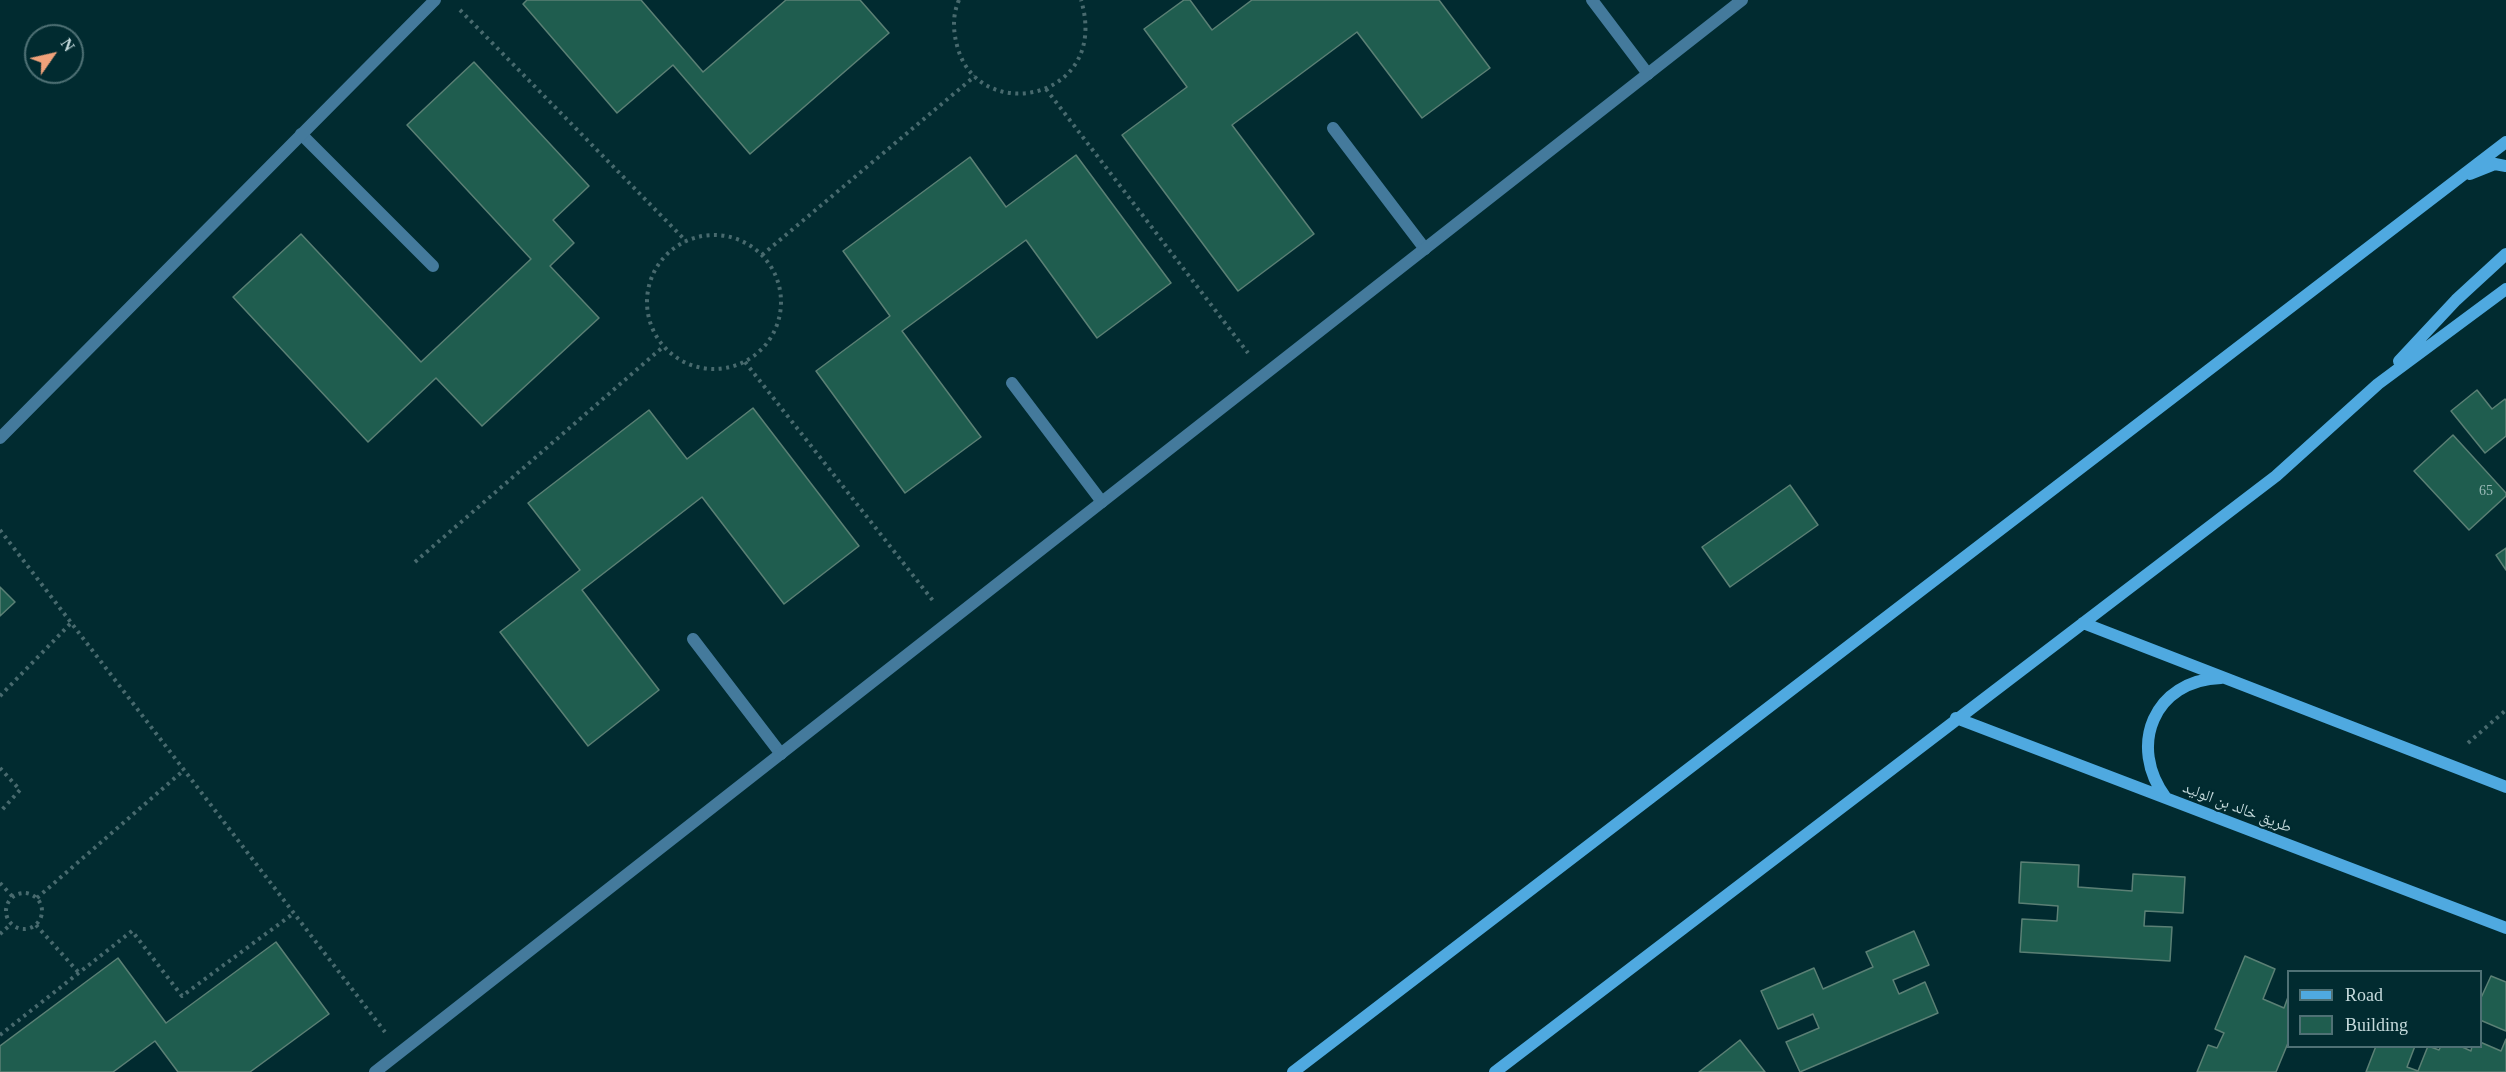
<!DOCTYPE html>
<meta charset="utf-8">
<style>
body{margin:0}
#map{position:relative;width:2506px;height:1072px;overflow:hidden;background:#012b30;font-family:"Times New Roman",serif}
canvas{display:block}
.legend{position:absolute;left:2287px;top:970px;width:195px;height:78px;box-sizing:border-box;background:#012b30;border:2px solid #4f7175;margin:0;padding:8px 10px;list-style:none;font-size:18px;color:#c5dadc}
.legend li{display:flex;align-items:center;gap:12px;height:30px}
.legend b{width:30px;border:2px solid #4f7175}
.north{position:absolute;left:24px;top:24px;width:60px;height:60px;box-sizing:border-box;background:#012b30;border:2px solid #4f7175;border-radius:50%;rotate:56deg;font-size:16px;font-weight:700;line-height:24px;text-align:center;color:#c5dadc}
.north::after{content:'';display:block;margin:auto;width:21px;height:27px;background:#f0a27a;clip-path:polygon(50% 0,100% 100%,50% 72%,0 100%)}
</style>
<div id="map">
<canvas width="2506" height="1072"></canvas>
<ul class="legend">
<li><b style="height:8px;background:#4fa9e0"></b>Road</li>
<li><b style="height:16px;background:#1f5d4f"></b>Building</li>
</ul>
<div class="north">N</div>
</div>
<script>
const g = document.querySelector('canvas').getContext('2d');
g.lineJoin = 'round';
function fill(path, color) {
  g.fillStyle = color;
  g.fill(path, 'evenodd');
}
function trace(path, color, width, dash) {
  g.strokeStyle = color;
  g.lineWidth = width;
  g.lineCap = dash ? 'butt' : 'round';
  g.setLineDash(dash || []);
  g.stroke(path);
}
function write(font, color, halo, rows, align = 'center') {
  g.font = font + ' "Times New Roman","Noto Naskh Arabic",serif';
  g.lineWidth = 4.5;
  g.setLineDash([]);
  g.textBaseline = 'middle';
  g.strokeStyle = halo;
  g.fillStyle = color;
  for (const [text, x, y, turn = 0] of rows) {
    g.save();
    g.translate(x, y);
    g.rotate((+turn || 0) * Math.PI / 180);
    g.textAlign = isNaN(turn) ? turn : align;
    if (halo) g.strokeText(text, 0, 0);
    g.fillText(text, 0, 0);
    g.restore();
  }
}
const building = new Path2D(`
 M527 0H641L703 72 786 0H860L889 33 750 154 673 65 617 113 523 4Z
 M1184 0H1190L1212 30 1252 0H1439L1490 68 1422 118 1357 32 1232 125 1314 234 1238 291 1122 135 1187 87 1144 29Z
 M474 62 589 186 553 220 574 243 550 266 599 318 482 426 436 378 368 442 233 297 301 234 421 362 531 259 407 125Z
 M1076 155 1171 283 1097 338 1026 240 902 331 981 437 905 493 816 371 890 316 843 251 970 157 1006 207Z
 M2477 390 2492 409 2505 399 2506 401V436L2485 453 2451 411Z
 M753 408 859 546 784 604 702 497 582 590 659 690 588 746 500 632 580 570 528 503 649 410 687 459Z
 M2453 435 2506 493V496L2469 530 2414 471Z
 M1790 485 1818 525 1730 587 1702 547Z
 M2506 548V570L2496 555Z
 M0 587 15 602 0 616Z
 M2021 862 2079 865 2078 887 2132 891 2133 874 2185 877 2183 913 2145 911 2144 926 2172 927 2170 961 2020 952 2022 919 2057 921 2058 906 2019 903Z
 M1914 931 1929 965 1893 980 1899 994 1925 982 1938 1013 1800 1072 1786 1042 1819 1028 1813 1014 1778 1029 1761 991 1814 968 1823 989 1873 967 1866 952Z
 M276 942 329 1014 250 1072H178L155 1041 113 1072H0V1046L118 958 166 1023Z
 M2245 956 2275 969 2263 999 2284 1008 2288 997V1043L2276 1072H2197L2208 1045 2217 1048 2224 1033 2215 1029Z
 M2491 976 2506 982V1031L2480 1020V1000Z
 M2506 1039V1072H2366L2376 1046H2415L2407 1067 2418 1071 2428 1046 2439 1050 2441 1046H2460L2471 1051 2472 1046H2480V1042L2501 1051Z
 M1740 1040 1765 1072H1699Z`);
fill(building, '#1f5d4f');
trace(building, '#5b8075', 1.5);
trace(new Path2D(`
 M959 0C952 16 953 32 958 49 981 126 1111 99 1081 0
 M460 10 686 241
 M1046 89 1248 353
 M647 302a67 67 0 1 1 134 0a67 67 0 1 1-134 0Z
 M762 255 975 76
 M745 362 934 602
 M0 530 385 1032
 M415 562 664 346
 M0 696 71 623
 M2468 743 2506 710
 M0 768 20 790 0 812
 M0 883 13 897
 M6 911a18 18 0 1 1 36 0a18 18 0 1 1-36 0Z
 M37 898 184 770
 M36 925 79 973
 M0 934 11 924
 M0 1035 132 931 182 996 294 913`), '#486a6e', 4, [3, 4.5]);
trace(new Path2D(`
 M1592 0 1648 74
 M1333 128 1425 249
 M301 134 433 266
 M1012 383 1102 502
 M693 639 781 754`), '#447a9c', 12);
trace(new Path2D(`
 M0 438 435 0
 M375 1072 1742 0`), '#447a9c', 12);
trace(new Path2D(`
 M2470 174 2495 164 2506 166
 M2399 361 2456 300 2506 254
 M2083 623 2506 787
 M1956 718 2506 928
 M2166 798C2127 746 2154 680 2221 678
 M1293 1072 2506 142
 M1495 1072 2276 476 2378 384 2506 289`), '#4fa9e0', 12);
write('14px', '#9cbbb9', null, [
 ["65",2486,491]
]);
write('16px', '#c5dadc', '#012b30', [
 ["طريق خالد بن الوليد",2237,808,21]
]);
</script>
